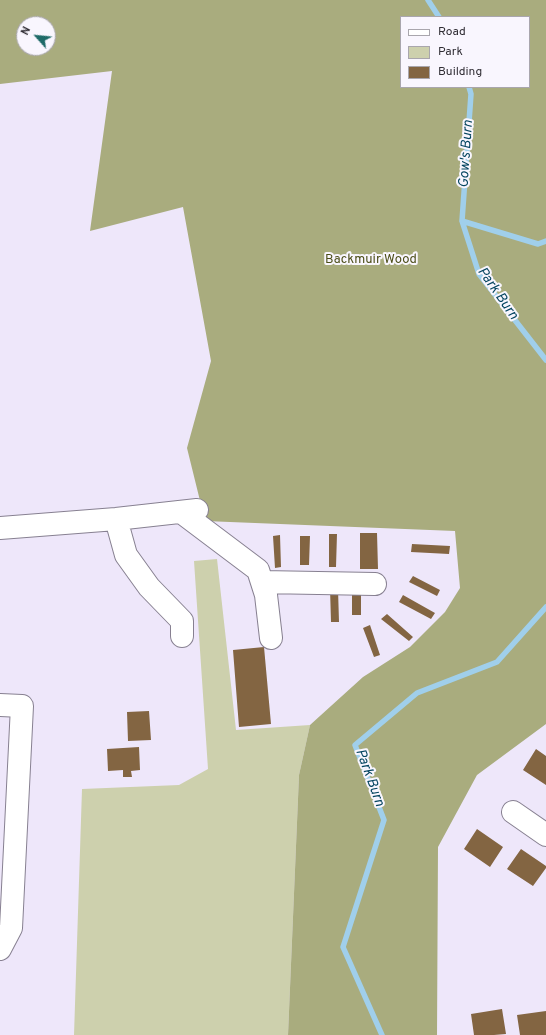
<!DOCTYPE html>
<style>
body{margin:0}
#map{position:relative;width:546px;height:1035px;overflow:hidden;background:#eee7fa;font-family:Overpass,sans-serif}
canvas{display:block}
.legend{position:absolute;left:400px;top:16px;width:130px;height:72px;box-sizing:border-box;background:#f9f6fe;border:1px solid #a9a6ad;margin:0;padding:5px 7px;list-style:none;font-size:12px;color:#302d34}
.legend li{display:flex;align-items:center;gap:8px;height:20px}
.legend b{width:20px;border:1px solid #a9a6ad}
.north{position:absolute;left:16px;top:16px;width:40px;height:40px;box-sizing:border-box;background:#f9f6fe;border:1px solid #a9a6ad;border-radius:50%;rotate:297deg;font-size:11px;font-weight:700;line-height:16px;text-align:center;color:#302d34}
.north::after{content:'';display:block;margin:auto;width:14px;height:18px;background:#1e6a68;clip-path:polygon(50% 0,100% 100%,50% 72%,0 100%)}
</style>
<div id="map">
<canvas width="546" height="1035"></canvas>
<ul class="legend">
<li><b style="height:5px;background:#fff"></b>Road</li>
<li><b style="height:11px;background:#cdd0ad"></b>Park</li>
<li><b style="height:11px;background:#836542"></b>Building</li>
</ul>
<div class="north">N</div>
</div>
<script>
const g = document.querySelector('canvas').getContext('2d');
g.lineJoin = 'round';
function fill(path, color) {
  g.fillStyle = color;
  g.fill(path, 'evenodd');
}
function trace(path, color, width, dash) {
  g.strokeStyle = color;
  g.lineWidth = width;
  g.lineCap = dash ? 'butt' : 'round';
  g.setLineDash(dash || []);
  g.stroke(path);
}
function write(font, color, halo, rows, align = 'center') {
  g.font = font + ' Overpass,sans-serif';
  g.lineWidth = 4;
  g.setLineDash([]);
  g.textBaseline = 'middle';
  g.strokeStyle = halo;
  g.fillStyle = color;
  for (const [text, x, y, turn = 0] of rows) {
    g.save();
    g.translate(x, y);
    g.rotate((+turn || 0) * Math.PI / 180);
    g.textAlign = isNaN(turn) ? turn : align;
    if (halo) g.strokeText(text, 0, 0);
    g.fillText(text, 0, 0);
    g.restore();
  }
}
fill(new Path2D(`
 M217 559 236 730 310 725 299 775 288 1035H74L82 789 179 785 208 769 194 561Z`), '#cdd0ad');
fill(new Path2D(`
 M0 0H546V724L477 775 438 847 437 1035H288L299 775 310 725 363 677 410 647 445 612 460 588 455 531 205 521 187 448 211 361 183 207 90 231 112 71 0 84ZM401 17H529V87H401ZM24 24H48V48H24Z`), '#a9ac7e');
trace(new Path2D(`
 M428 0 439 17
 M469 87 471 94 462 221 479 274 546 360
 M462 221 538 244 546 241
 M382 1035 343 947 384 820 355 745 417 693 497 662 546 607`), '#a0cfeb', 5.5);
fill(new Path2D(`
 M360 533H377L378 569H360Z
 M329 534H337L336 567H329Z
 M280 535 281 567 275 568 273 536Z
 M300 536H310L309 565H300Z
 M412 544 450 546 449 554 411 552Z
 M413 576 440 590 437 596 409 582Z
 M352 586H361V615H352Z
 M330 588 338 589 339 622H331Z
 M403 595 435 613 431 619 399 602Z
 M387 614 413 637 409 641 381 619Z
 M370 625 380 655 374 657 363 628Z
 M264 647 271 724 239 727 233 650Z
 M149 711 151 740 128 741 127 712Z
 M139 747 140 770 131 771 132 777H123V770L108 771 107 749Z
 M536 749 546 756V785L523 770Z
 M477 829 503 847 490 867 464 849Z
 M521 849 546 866V868L533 886 507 869Z
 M502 1009 506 1034 494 1035H474L471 1014Z
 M546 1011V1035H520L517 1015Z`), '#836542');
const minor = new Path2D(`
 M181 512 258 570 266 595 271 638
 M116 519 126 555 149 587 182 621V636
 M0 528 116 519 197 510
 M262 582 375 584
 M0 705 22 706 11 928 0 949
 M513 812 546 835`);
trace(minor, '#878091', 24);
trace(minor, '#fff', 22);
write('13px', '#4b4d17', '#f9f6fe', [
 ["Backmuir Wood",371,260]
]);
write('italic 14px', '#054560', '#f9f6fe', [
 ["Gow's Burn",467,154,-86],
 ["Park Burn",497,294,55],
 ["Park Burn",369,778,70]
]);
</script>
